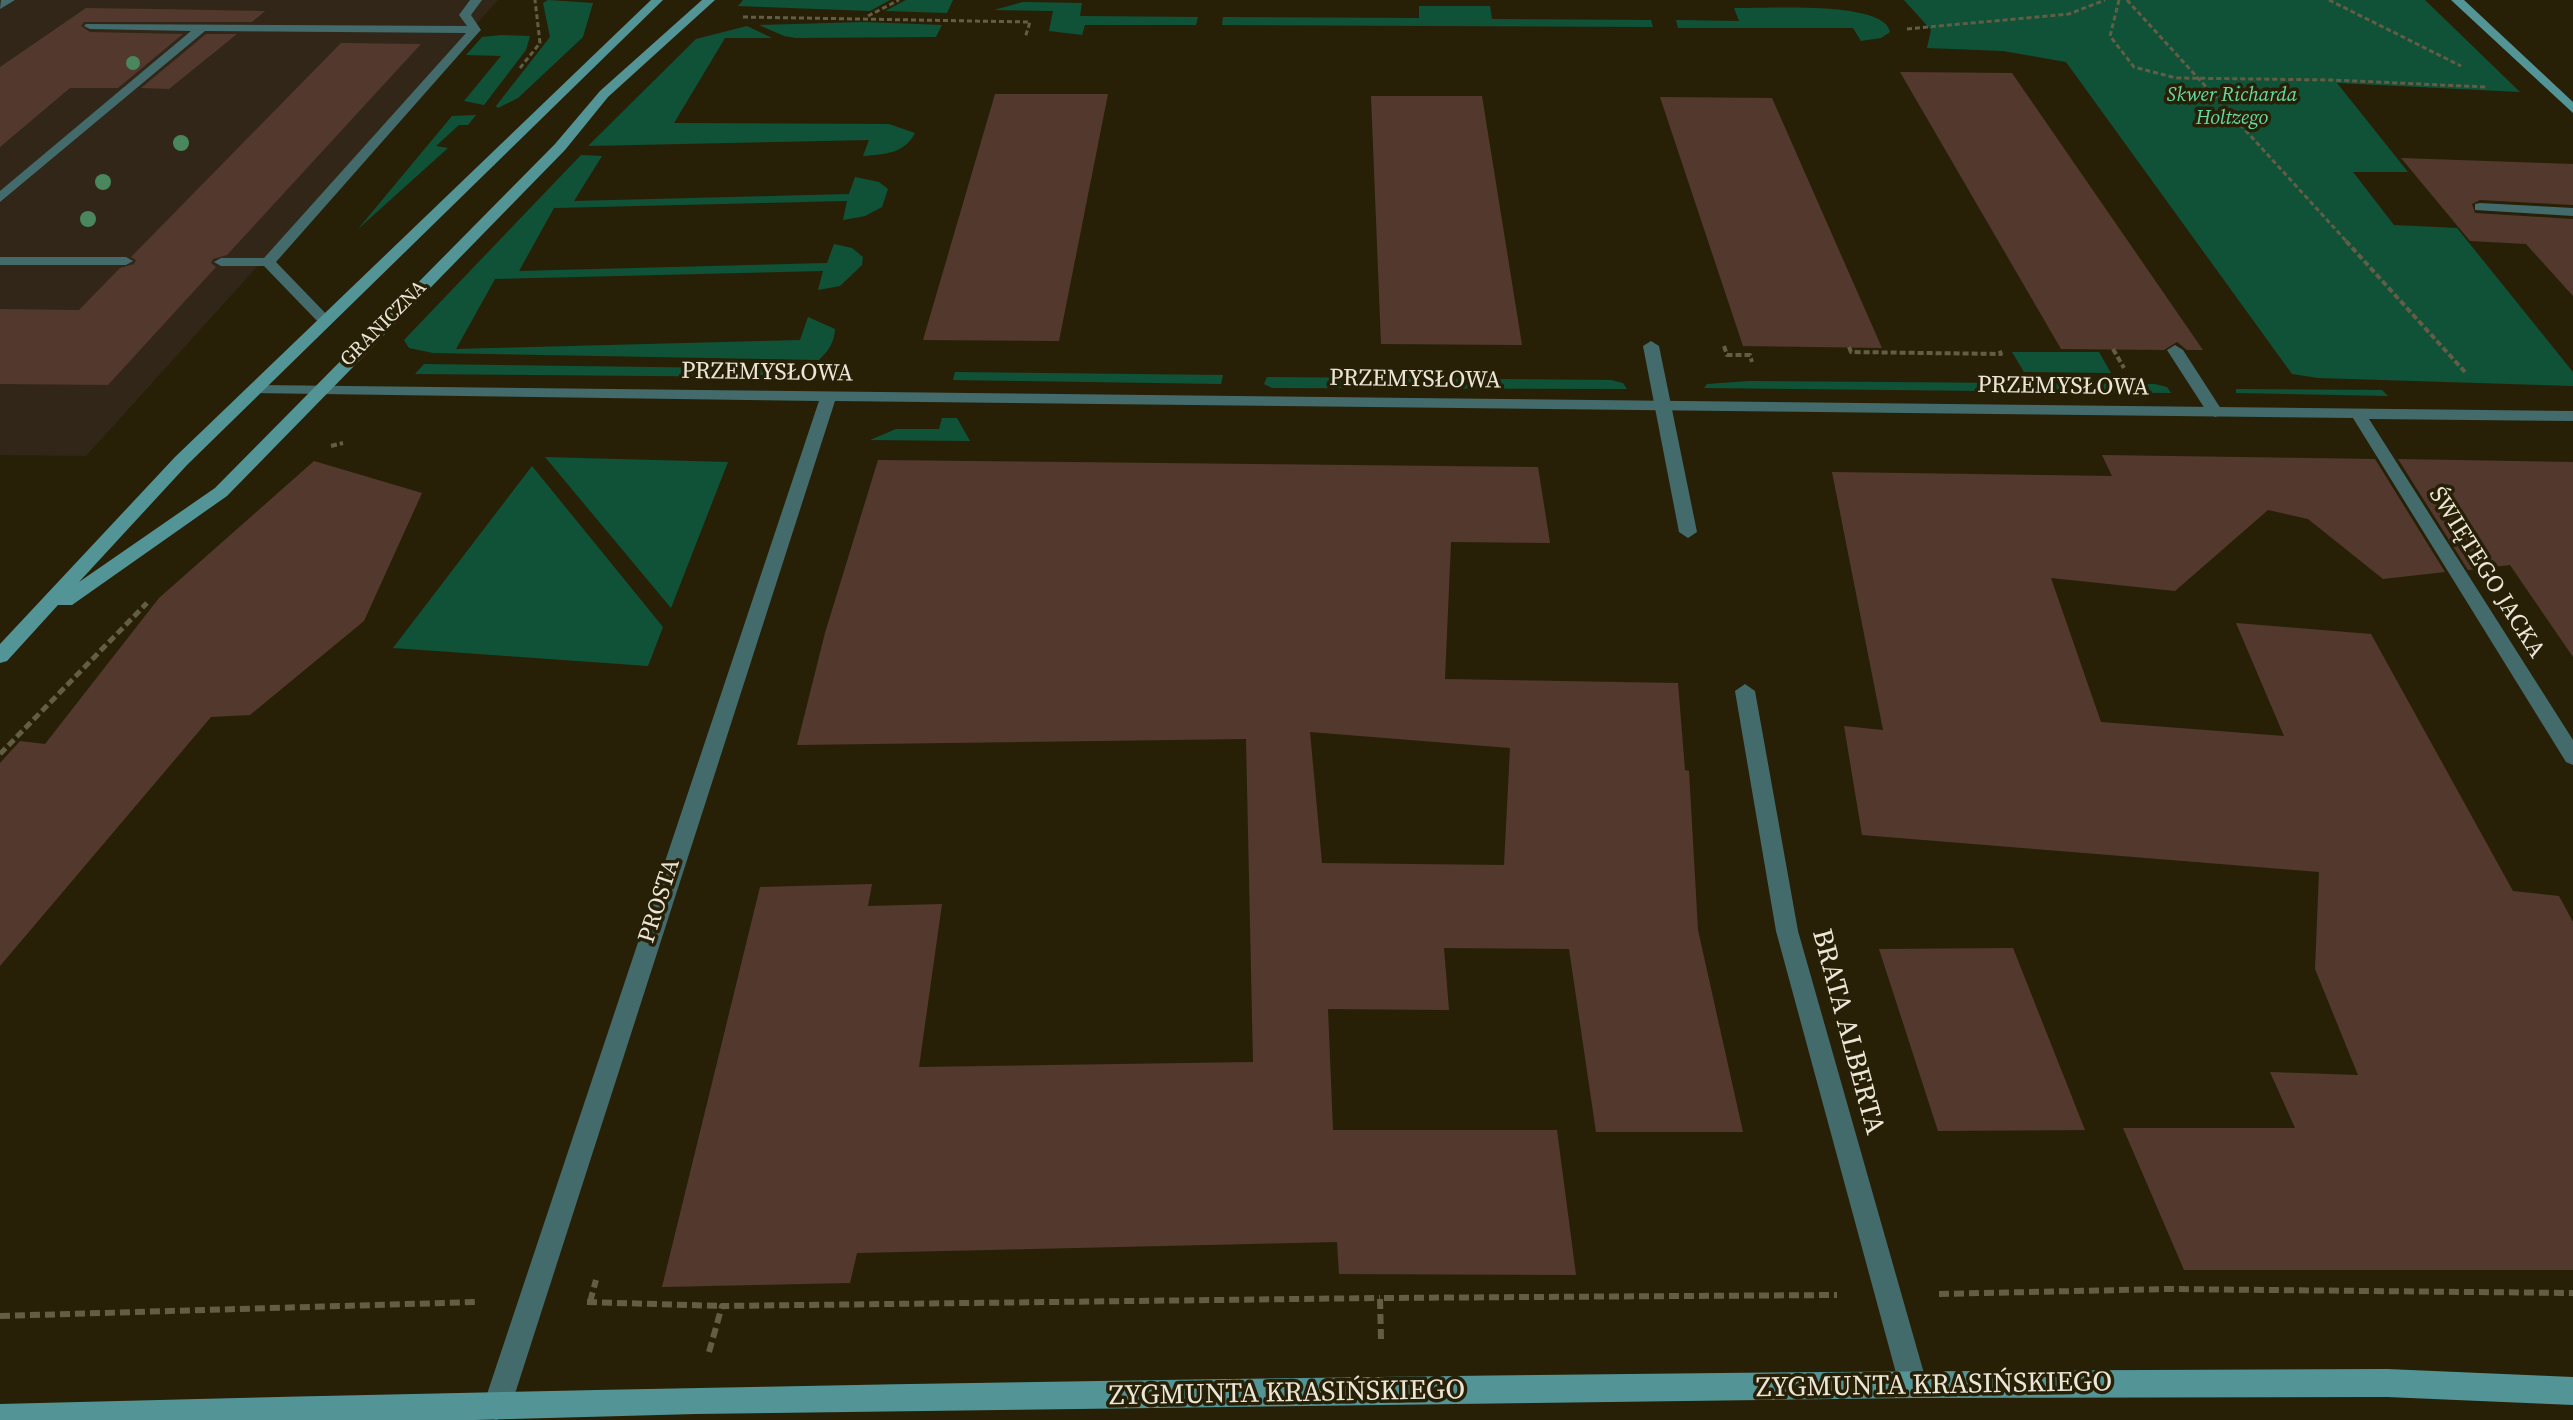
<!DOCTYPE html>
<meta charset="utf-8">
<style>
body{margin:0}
canvas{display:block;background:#272006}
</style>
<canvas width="2573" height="1420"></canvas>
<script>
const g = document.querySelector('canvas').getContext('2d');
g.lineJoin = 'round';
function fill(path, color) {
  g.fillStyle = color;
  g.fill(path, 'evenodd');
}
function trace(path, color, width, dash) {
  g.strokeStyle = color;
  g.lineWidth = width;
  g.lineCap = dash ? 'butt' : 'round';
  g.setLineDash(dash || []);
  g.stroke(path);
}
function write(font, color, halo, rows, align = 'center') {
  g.font = font + ' "Source Serif 4",serif';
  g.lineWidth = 7;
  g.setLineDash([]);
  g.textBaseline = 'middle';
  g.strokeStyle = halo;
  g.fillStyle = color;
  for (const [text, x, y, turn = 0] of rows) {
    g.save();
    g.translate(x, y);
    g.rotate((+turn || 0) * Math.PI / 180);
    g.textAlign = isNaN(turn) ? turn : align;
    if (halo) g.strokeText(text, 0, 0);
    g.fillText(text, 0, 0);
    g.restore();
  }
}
fill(new Path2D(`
 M0 0H498L86 456 0 455Z`), '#312617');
fill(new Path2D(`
 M548 0 593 3 583 37 518 98 498 108 496 106 550 37 543 3Z
 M743 0H890L870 11 738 6Z
 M906 0H953L947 13 885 11Z
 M1904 0H2425L2520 92 2337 83 2408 172H2353L2394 225 2457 228 2573 372V386L2318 378 2292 374 2066 62 2003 51 1927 48 1931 30Z
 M1023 2 1082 3 1080 16 1198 17 1196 25H1085L1082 35 1049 31 1053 11 994 10Z
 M1419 6H1490L1492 19 1651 20 1653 27 1222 25 1223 17 1419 18Z
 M1734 8C1762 9 1885 0 1890 32L1881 38 1861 41 1853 28H1678L1676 20 1739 21Z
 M864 22 942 25 936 37 796 38 784 36 759 25Z
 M747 26 772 38H725L674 123 889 124 915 133C904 154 885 154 863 156L869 140 588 146 696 39Z
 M501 35 530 36 526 50 484 105 464 101 501 56 466 55 482 37Z
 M476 115 468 125H459L436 146 448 148 358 229 452 116Z
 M581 155 602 156 574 201 849 194 855 177 879 182 888 189 882 207 865 216 843 220 847 201 554 208 519 271 827 263 834 244 852 248 863 257 862 265 840 286 818 290 823 271 495 279 456 349 800 340 808 317 835 329C834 343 829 350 819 360L433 353 409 348 404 340Z
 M2012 352H2099L2111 373 2024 372Z
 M424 364 802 369 769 377 415 374Z
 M955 372 1223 375 1221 384 953 380Z
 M1267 377 1611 380 1623 383 1627 389 1272 388 1264 384Z
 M1749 381 2155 384 2167 387 2171 393 1704 388 1707 384Z
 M2236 389 2382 390 2388 396 2236 393Z
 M942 418H957L970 441 870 440 896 429H939Z
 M545 457 728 462 671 608Z
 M532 466 663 627 648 666 393 648Z`), '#0f5238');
fill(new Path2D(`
 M86 8 157 9 265 11 252 22H84L81 26 90 32 183 34 118 88H70L0 147V67Z
 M206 34H237L169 89 141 88Z
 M341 43 421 44 227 255 213 259 211 263 216 267 108 385 0 384V309L79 310 120 268 134 264 136 260 131 257Z
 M1900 72 2012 73 2203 350H2187L2177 342 2164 350 2061 349Z
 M995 94H1108L1059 341 923 340Z
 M1371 96H1482L1522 345 1381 344Z
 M1660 97 1772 98 1882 348 1743 346Z
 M2401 158 2573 164V205L2480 200 2472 204 2475 213 2573 219V296L2526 244 2470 241Z
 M2102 455 2375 459 2445 572 2383 579 2308 519 2268 510 2175 591 2051 578 2101 722 2284 736 2236 623 2371 634 2513 891 2559 896 2573 922V1270H2184L2123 1128H2295L2270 1072 2358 1075 2315 969 2319 872 1862 835 1844 726 1883 730 1832 472 2112 476Z
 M2398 459 2573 462V657L2510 565 2468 570Z
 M878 460 1538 467 1550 543 1451 542 1445 679 1678 683 1685 770 1689 771 1698 930 1743 1132H1596L1569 949 1444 948 1449 1010 1328 1009 1333 1130H1557L1576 1275 1339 1274 1337 1242 857 1253 850 1283 662 1287 760 887 872 884 868 906 942 904 919 1067 1253 1062 1246 739 797 745 825 633ZM1310 732 1510 748 1504 865 1322 863Z
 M314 461 422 493 364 621 250 715 211 717 0 966V763L20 741 45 744 159 598Z
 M2013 948 2085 1130 1938 1131 1879 949Z`), '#53382e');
trace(new Path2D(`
 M2119 0 2110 36 2134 67 2176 78 2333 80 2486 87
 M2127 0 2348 243
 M2329 0 2461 66
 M868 16 899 0
 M743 17 1030 22 1025 38
 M1907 29 2069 14 2105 0
 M520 68 540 43 535 0`), '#635d46', 3, [5, 3]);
trace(new Path2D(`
 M2346 241 2465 372
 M1724 346 1727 355H1750L1752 362
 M1849 347 1851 352 2001 354 1999 349
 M2113 349 2124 368
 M331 446 343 443`), '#635d46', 4, [6, 3]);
trace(new Path2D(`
 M0 754 147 603`), '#635d46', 5, [8, 4]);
trace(new Path2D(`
 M1939 1294 2167 1289 2573 1293
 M587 1302 722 1306
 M590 1302 596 1280
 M0 1316 477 1302
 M1381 1339 1380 1298 1837 1295
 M709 1352 722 1306 1380 1298`), '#635d46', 6, [10, 5]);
fill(new Path2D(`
 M15 0 0 9 1 0Z
 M470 0H482L471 15 481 30 479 32 276 262 331 319V325H321L264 266H221L214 262 221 258H264L466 33 205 31 0 202V191L191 31 90 29 84 26 86 24 467 26 459 15Z
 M2480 203 2573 208V216L2475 210V204Z
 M0 257H126L133 261 126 265H0Z
 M1651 341 1659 346 1697 532 1688 538 1679 532 1643 346Z
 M2175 345 2183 350 2223 412 2221 415 2215 417 2207 412 2167 350Z`), '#436b6c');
fill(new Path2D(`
 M257 385 2573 411V421L2369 419 2573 740V765L2566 762 2353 418 835 401 511 1406 507 1416 496 1420 487 1416 483 1406 819 401 251 393 249 390Z
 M1745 684 1755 691 1798 931 1927 1384 1923 1394 1913 1398 1903 1394 1899 1384 1776 931 1735 691Z`), '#436b6c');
fill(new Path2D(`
 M651 0H663L187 465 79 582 215 488 555 144 600 91 702 0H715L608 97 565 150 227 496 72 605H58L7 661 0 663V644L175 457Z
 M2451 0H2464L2573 102V113Z
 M2387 1369 2573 1377V1405L2387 1397 1913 1398 696 1414 474 1420H0V1404C796 1383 1591 1371 2387 1369Z`), '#539597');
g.fillStyle = '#4a865e';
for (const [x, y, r] of [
 [133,63,7],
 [181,143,8],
 [103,182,8],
 [88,219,8]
]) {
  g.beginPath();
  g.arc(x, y, r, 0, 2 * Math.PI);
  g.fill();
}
write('italic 20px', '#66d9a6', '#272006', [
 ["Skwer Richarda",2232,96],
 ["Holtzego",2232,119]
]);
write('20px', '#ebe6d7', '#272006', [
 ["GRANICZNA",384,324,-45]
]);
write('24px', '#ebe6d7', '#272006', [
 ["PRZEMYSŁOWA",767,373,1],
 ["PRZEMYSŁOWA",1415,380,1],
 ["PRZEMYSŁOWA",2063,387,1],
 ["ŚWIĘTEGO JACKA",2486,573,58],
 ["PROSTA",660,901,-72]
]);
write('28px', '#ebe6d7', '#272006', [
 ["BRATA ALBERTA",1847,1032,75],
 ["ZYGMUNTA KRASIŃSKIEGO",1934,1386,-1],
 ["ZYGMUNTA KRASIŃSKIEGO",1287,1394,-1]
]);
</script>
